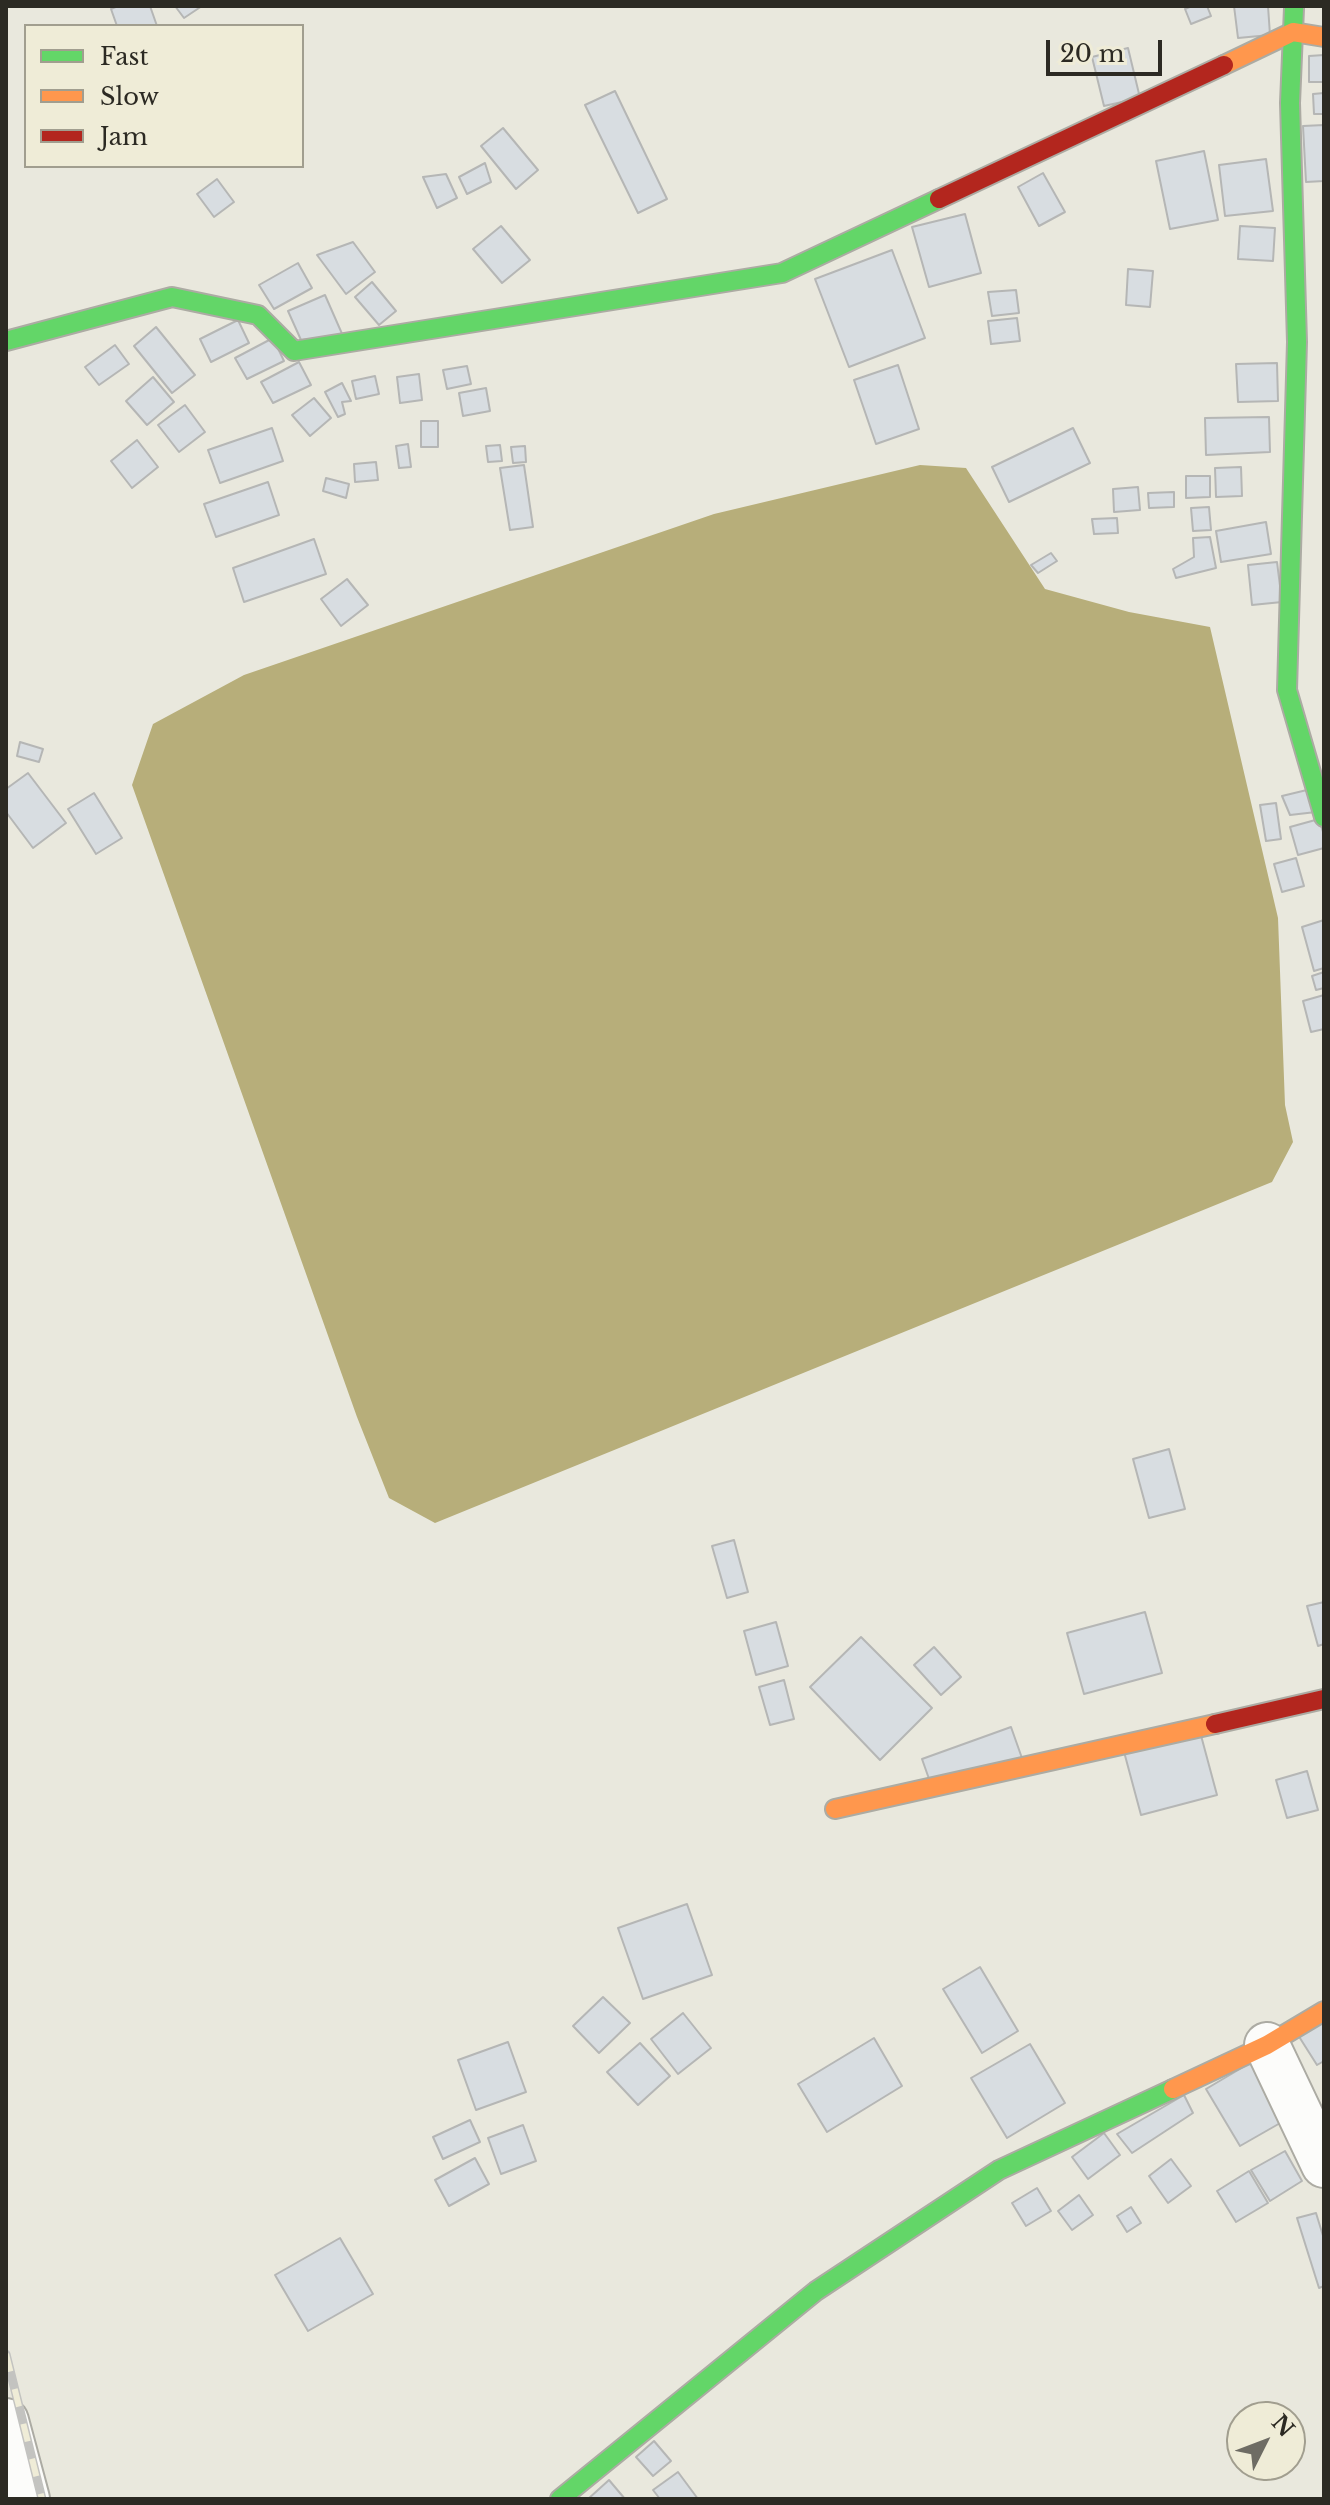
<!DOCTYPE html>
<style>
body{margin:0}
#map{position:relative;width:1330px;height:2505px;overflow:hidden;background:#e9e8dd;font-family:"Libre Baskerville",serif}
canvas{display:block}
.frame{position:absolute;inset:0;border:8px solid #2c2a23;pointer-events:none}
.legend{position:absolute;left:24px;top:24px;width:280px;height:144px;box-sizing:border-box;background:#efecd7;border:2px solid #a19e8f;margin:0;padding:10px 14px;list-style:none;font-size:24px;color:#2c2a23}
.legend li{display:flex;align-items:center;gap:16px;height:40px}
.legend b{width:40px;border:2px solid #a19e8f}
.north{position:absolute;left:1226px;top:2401px;width:80px;height:80px;box-sizing:border-box;background:#efecd7;border:2px solid #a19e8f;border-radius:50%;rotate:48deg;font-size:22px;font-weight:700;line-height:32px;text-align:center;color:#2c2a23}
.north::after{content:'';display:block;margin:auto;width:28px;height:36px;background:#6e6c64;clip-path:polygon(50% 0,100% 100%,50% 72%,0 100%)}
.scale{position:absolute;left:1046px;top:40px;width:116px;height:36px;box-sizing:border-box;border:4px solid #2c2a23;border-top:0;padding-left:10px;font-size:24px;line-height:28px;white-space:nowrap;color:#2c2a23;-webkit-text-stroke:6px #efecd7;paint-order:stroke}
</style>
<div id="map">
<canvas width="1330" height="2505"></canvas>
<div class="frame"></div>
<ul class="legend">
<li><b style="height:10px;background:#63d668"></b>Fast</li>
<li><b style="height:10px;background:#ff974d"></b>Slow</li>
<li><b style="height:10px;background:#b3261e"></b>Jam</li>
</ul>
<div class="north">N</div>
<div class="scale">20 m</div>
</div>
<script>
const g = document.querySelector('canvas').getContext('2d');
g.lineJoin = 'round';
function fill(path, color) {
  g.fillStyle = color;
  g.fill(path, 'evenodd');
}
function trace(path, color, width, dash) {
  g.strokeStyle = color;
  g.lineWidth = width;
  g.lineCap = dash ? 'butt' : 'round';
  g.setLineDash(dash || []);
  g.stroke(path);
}
fill(new Path2D(`
 M920 465 966 468 1045 589 1129 612 1210 627 1278 918 1285 1105 1293 1142 1272 1182 435 1523 389 1498 357 1417 132 785 153 724 244 675 714 514Z`), '#b7ae7a');
const building = new Path2D(`
 M118 6H150L157 26H117L111 9Z
 M175 6H202L184 18Z
 M1192 6H1207L1211 16 1191 24 1185 9Z
 M1234 6H1268L1270 35 1238 38Z
 M1128 48 1140 98 1104 106 1092 57Z
 M1324 55V82H1309V56Z
 M615 91 667 199 638 213 585 105Z
 M1324 93V114H1314L1313 94Z
 M1324 125V181L1306 182 1303 126Z
 M503 128 538 170 516 189 481 146Z
 M1204 151 1218 220 1170 229 1156 161Z
 M1266 159 1273 211 1225 216 1219 165Z
 M485 163 491 182 467 194 459 177Z
 M1043 173 1065 212 1039 226 1018 187Z
 M446 174 457 198 437 208 423 177Z
 M217 179 234 202 214 217 197 194Z
 M965 214 981 273 929 287 912 227Z
 M501 226 530 260 502 283 473 249Z
 M1240 226 1275 228 1273 261 1238 259Z
 M353 242 375 272 346 294 317 255Z
 M892 250 925 338 849 367 815 279Z
 M298 263 312 288 274 309 259 285Z
 M1128 269 1153 271 1150 307 1126 305Z
 M372 282 396 311 379 325 355 297Z
 M1016 290 1019 313 992 316 988 292Z
 M325 295 343 336 301 340 288 311Z
 M1017 318 1020 341 991 344 988 321Z
 M238 320 249 343 211 362 200 339Z
 M156 327 195 375 172 393 134 346Z
 M273 338 284 361 247 379 235 358Z
 M115 345 129 364 99 385 85 367Z
 M299 362 311 385 273 403 261 382Z
 M1277 363 1278 401 1238 402 1236 364Z
 M898 365 919 429 876 444 854 380Z
 M467 366 471 384 447 389 443 370Z
 M419 374 422 400 400 403 397 377Z
 M375 376 379 394 356 399 352 381Z
 M153 377 174 402 147 425 126 401Z
 M342 383 351 401 342 402 345 414 338 417 325 392Z
 M486 388 490 411 463 416 459 393Z
 M314 398 331 418 310 436 292 415Z
 M185 405 205 432 179 452 158 425Z
 M1269 417 1270 452 1206 455 1205 418Z
 M421 421H438V447H421Z
 M272 428 283 461 220 483 208 450Z
 M1073 428 1090 463 1009 502 992 467Z
 M137 440 158 467 132 488 111 461Z
 M408 444 411 467 399 468 396 446Z
 M500 445 502 461 488 462 486 446Z
 M525 446 526 462 513 463 511 447Z
 M376 462 378 480 355 482 354 464Z
 M524 465 533 527 510 530 500 468Z
 M1241 467 1242 496 1216 497 1215 468Z
 M1186 476H1210V497L1186 498Z
 M326 478 349 484 346 498 323 491Z
 M268 482 279 515 216 537 204 504Z
 M1138 487 1140 510 1114 512 1113 489Z
 M1174 492V507L1149 508 1148 493Z
 M1209 507 1211 530 1193 531 1191 508Z
 M1117 518 1118 533 1094 534 1092 519Z
 M1266 522 1271 554 1221 562 1216 531Z
 M1210 537 1216 568 1176 578 1173 569 1194 557 1193 538Z
 M314 539 326 574 244 602 233 568Z
 M1051 553 1057 561 1038 573 1031 565Z
 M1277 562 1282 602 1252 605 1248 565Z
 M347 579 368 605 341 626 321 599Z
 M20 742 43 749 39 762 17 756Z
 M28 773 66 823 33 848 6 812V789Z
 M1311 789 1316 812 1290 815 1282 796Z
 M94 793 122 838 96 854 68 809Z
 M1276 803 1281 839 1266 841 1260 805Z
 M1319 819 1324 835V848L1298 855 1290 827Z
 M1296 858 1304 886 1282 892 1274 864Z
 M1324 920V968L1314 971 1302 927Z
 M1324 972V988L1316 990 1312 976Z
 M1324 995V1029L1311 1032 1303 1001Z
 M1169 1449 1185 1509 1149 1518 1133 1459Z
 M734 1540 748 1592 727 1598 712 1546Z
 M1324 1602V1644L1318 1646 1307 1606Z
 M1145 1612 1162 1673 1084 1694 1067 1633Z
 M776 1622 788 1666 756 1675 744 1631Z
 M861 1637 932 1708 880 1760 810 1687Z
 M934 1647 961 1677 941 1695 914 1665Z
 M784 1680 794 1719 770 1725 759 1687Z
 M1011 1727 1023 1761 934 1793 922 1759Z
 M1199 1728 1217 1795 1141 1815 1123 1748Z
 M1307 1771 1318 1810 1287 1818 1276 1780Z
 M687 1904 712 1975 643 1999 618 1928Z
 M980 1967 1018 2031 982 2053 943 1989Z
 M603 1997 630 2023 599 2053 573 2026Z
 M683 2013 711 2048 678 2074 651 2039Z
 M1324 2019V2061L1317 2065 1298 2035Z
 M874 2038 902 2086 827 2132 798 2084Z
 M508 2042 526 2092 476 2110 458 2060Z
 M640 2043 670 2076 638 2105 607 2072Z
 M1030 2044 1065 2103 1007 2138 971 2078Z
 M1255 2060 1289 2118 1240 2146 1206 2089Z
 M1184 2095 1193 2113 1132 2153 1117 2134Z
 M470 2120 480 2142 443 2159 433 2137Z
 M523 2125 536 2161 501 2174 488 2138Z
 M1104 2133 1120 2155 1088 2179 1072 2157Z
 M1285 2151 1302 2181 1270 2201 1251 2170Z
 M475 2158 489 2184 449 2206 435 2180Z
 M1171 2159 1191 2186 1168 2203 1149 2176Z
 M1249 2171 1268 2203 1236 2222 1217 2191Z
 M1037 2188 1051 2211 1026 2226 1012 2203Z
 M1079 2195 1093 2215 1072 2230 1058 2211Z
 M1131 2207 1141 2223 1127 2232 1117 2216Z
 M1316 2213 1324 2239V2286L1319 2288 1297 2218Z
 M340 2238 373 2294 308 2331 275 2275Z
 M654 2441 671 2461 653 2476 636 2457Z
 M678 2472 698 2499H660L653 2490Z
 M609 2480 625 2499H588Z`);
fill(building, '#d8dde1');
trace(building, '#b5b6b5', 2);
const street = new Path2D(`
 M1267 2045 1324 2165
 M6 2421 27 2499`);
const fast = new Path2D(`
 M1294 8 1290 103 1297 342 1287 690 1324 817
 M6 341 172 297 258 315 294 351 782 273 939 199
 M560 2499 816 2291 999 2170 1173 2089`);
const slow = new Path2D(`
 M1224 65 1293 32 1324 37
 M835 1809 1215 1724
 M1173 2089 1267 2045 1324 2011`);
const jam = new Path2D(`
 M939 199 1224 65
 M1215 1724 1324 1699`);
trace(street, '#acaba3', 48);
trace(fast, '#acaba3', 22);
trace(slow, '#acaba3', 22);
trace(jam, '#acaba3', 22);
trace(street, '#fcfcfa', 44);
trace(fast, '#63d668', 18);
trace(slow, '#ff974d', 18);
trace(jam, '#b3261e', 18);
const rail = new Path2D(`
 M6 2354 42 2499`);
trace(rail, '#c3c3c0', 9);
trace(rail, '#efecd7', 6, [18]);
</script>
